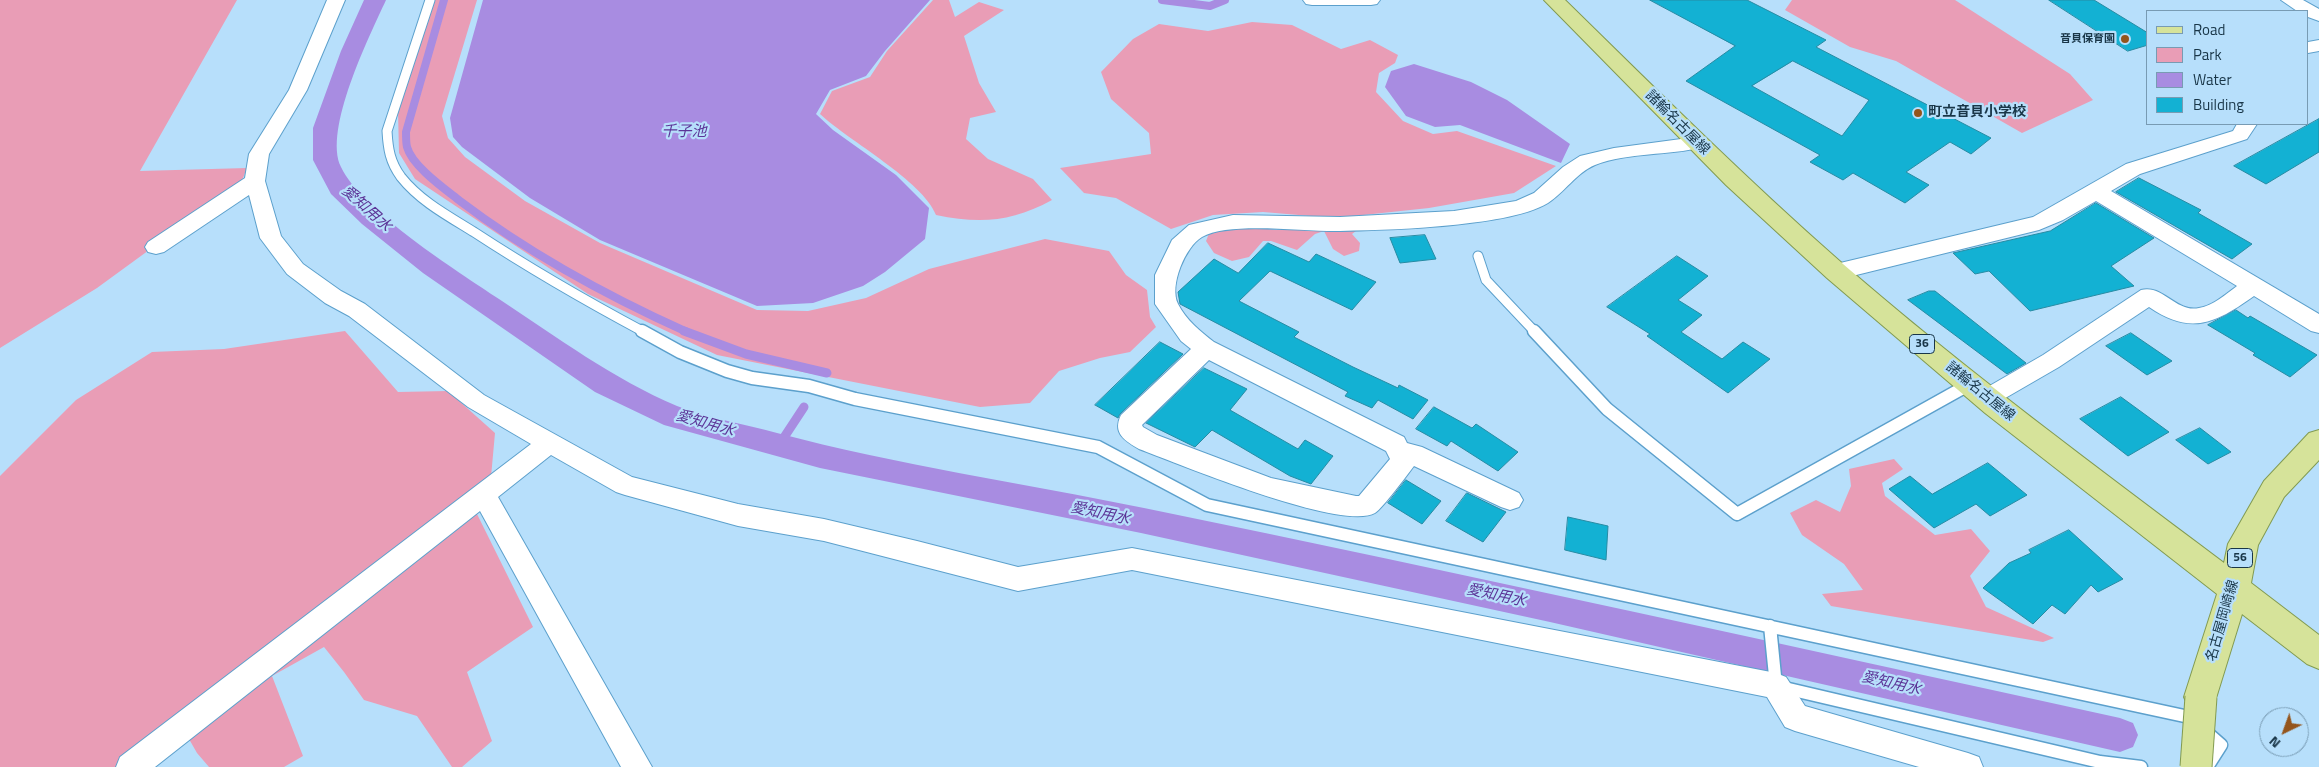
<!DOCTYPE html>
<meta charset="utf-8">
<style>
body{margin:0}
#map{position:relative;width:2319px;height:767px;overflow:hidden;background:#b7dffb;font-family:"Titillium Web",sans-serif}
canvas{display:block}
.legend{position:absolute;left:2146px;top:10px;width:162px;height:115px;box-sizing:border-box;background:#b7dffb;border:1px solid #789bb3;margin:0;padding:6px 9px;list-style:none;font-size:15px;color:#193648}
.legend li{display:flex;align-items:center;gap:10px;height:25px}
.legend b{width:25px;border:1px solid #789bb3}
.north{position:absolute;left:2259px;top:707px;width:50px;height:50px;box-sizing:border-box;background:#b7dffb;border:1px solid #789bb3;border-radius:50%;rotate:222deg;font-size:14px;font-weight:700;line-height:20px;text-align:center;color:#193648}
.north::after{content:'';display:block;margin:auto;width:18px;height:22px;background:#94551c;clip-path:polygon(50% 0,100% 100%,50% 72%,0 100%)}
</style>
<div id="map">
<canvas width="2319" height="767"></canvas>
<ul class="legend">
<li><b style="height:6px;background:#d6e39a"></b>Road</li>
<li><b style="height:14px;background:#e99db6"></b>Park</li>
<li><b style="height:14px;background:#a88ce1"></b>Water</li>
<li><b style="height:14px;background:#13b1d3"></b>Building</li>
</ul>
<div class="north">N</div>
</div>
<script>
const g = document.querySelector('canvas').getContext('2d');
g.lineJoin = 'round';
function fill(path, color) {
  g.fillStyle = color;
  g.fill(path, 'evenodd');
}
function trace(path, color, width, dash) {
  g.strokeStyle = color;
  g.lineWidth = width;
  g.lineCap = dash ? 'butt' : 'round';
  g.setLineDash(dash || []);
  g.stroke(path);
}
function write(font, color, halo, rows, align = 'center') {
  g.font = font + ' "Titillium Web","Noto Sans JP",sans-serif';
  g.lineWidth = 4.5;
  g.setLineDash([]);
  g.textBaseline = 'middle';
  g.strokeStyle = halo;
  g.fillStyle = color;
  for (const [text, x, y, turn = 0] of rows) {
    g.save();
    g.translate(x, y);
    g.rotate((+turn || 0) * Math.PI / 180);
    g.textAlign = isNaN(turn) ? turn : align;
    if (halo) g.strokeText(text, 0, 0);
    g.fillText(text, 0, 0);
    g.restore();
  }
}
fill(new Path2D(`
 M0 0H237L140 171 247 168 241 183 97 288 0 348Z
 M434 0H477L442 116 448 138 465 157 525 201 600 243 757 310 808 311 866 298 929 269 1045 239 1109 251 1126 275 1147 290 1150 317 1156 327 1130 352 1100 358 1059 371 1030 403 980 407 717 355 588 294 415 179 399 153 398 111Z
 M933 0H949L955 17 979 2 1004 10 964 36 979 83 996 112 970 118 966 139 988 159 1033 179 1052 200C1012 222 980 224 936 215 923 181 849 141 820 114L832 91 870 77 887 51Z
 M1792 0H1955L2070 74 2093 100 2022 133 1896 61 1850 47 1785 10Z
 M1252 22 1292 25 1341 49 1370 40 1398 55 1395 63 1379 73 1376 92 1403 121 1433 134 1457 131 1556 166 1514 193 1429 208 1335 218 1263 212 1213 215 1171 229 1116 198 1084 193 1060 168 1151 154 1149 133 1111 99 1101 72 1133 39 1159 24 1208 31Z
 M1236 226 1277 230 1360 228 1352 234 1360 243 1359 251 1344 256 1333 249 1324 231 1315 234 1297 250 1271 241H1263L1249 257 1232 261 1214 253 1206 241 1210 231Z
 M345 331 398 392 448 391 495 433 491 477 474 491 477 514 533 627 467 672 492 741 462 767H452L417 716 364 700 344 672 324 647 272 676 303 756 284 767H209L197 753 177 718 121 767H0V476L76 400 152 352 224 349Z
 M1894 459 1903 469 1882 483 1885 496 1935 535 1971 529 1990 551 1970 576 1986 607 2054 638 2043 642 1831 606 1822 594 1863 590 1844 564 1802 535 1790 513 1816 500 1840 512 1851 486 1849 469Z`), '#e99db6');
fill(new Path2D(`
 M483 0H930L885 51 866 76 830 90 816 114 833 130 896 175 929 208 925 239 885 272 863 286 813 303 757 306 600 240 530 198 462 147 453 137 450 118Z
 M1414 64 1471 82 1507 100 1570 144 1561 163 1460 125 1435 127 1406 116 1385 87 1391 71Z`), '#a88ce1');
trace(new Path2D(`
 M444 0 406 132C406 137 406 143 407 147 412 166 445 189 460 201 530 254 607 296 687 332
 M1162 0 1210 6 1225 0`), '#a88ce1', 8);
trace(new Path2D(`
 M684 331 746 354 827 373
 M779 445 804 407`), '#a88ce1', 9);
fill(new Path2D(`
 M364 0H386C369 37 323 130 341 167 362 211 457 271 499 299 557 337 613 379 677 406 708 418 745 424 777 433 898 465 1022 483 1144 508 1470 575 1795 647 2120 718L2133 723 2138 735 2133 747 2120 752 1550 622 1141 533 820 468 664 425 595 392 423 273 362 224 331 194 313 160V128L341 51Z`), '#a88ce1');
const building = new Path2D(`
 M1650 0H1747L1826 40 1816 47 1991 138 1971 154 1950 142 1906 172 1929 185 1905 203 1853 173 1843 180 1810 162 1820 155 1686 81 1735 46ZM1793 61 1869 100 1842 136 1752 86Z
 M2049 0H2094L2148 33V45L2128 51Z
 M2319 119V152L2266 184 2234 166Z
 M2139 178 2201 210 2198 213 2252 244 2232 259 2116 192Z
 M2096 203 2154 238 2111 266 2134 286 2030 311 1989 271 1975 274 1953 253 2050 231Z
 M1425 235 1436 259 1400 263 1390 238Z
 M1268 243 1309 262 1316 254 1376 282 1352 310 1270 271 1239 301 1299 332 1294 337 1353 367 1398 388 1399 385 1428 400 1413 419 1378 400 1372 408 1345 396 1348 392 1180 304 1178 292 1214 259 1238 273Z
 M1677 256 1708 276 1678 300 1702 315 1681 332 1722 359 1743 342 1770 359 1728 393 1647 336 1650 334 1607 307Z
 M1929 291H1935L2026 363 2007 374 1908 300Z
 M2236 310 2248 318 2250 316 2317 355 2290 377 2253 355 2255 353 2208 325Z
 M2131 333 2172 361 2147 375 2106 346Z
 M1160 342 1183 354 1120 414 1118 418 1095 405Z
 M1204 368 1247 389 1230 410 1298 449 1305 440 1333 456 1311 484 1290 476 1212 430 1195 447 1146 423Z
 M2121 397 2169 432 2128 456 2080 419Z
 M1434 407 1472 428 1476 424 1518 452 1498 471 1451 441 1447 446 1416 429Z
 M2200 428 2231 452 2208 464 2176 440Z
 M1988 463 2027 495 1990 516 1976 504 1934 528 1889 489 1910 476 1932 494Z
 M1406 480 1441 501 1422 524 1388 503Z
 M1467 493 1506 512 1483 542 1446 521Z
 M1568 517 1608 526 1606 560 1565 550Z
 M2069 530 2123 579 2098 592 2091 585 2065 614 2052 605 2033 624 1983 588 2009 563 2031 553 2029 550Z`);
fill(building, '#13b1d3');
trace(building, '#278ba3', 1);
const serviceFar1 = new Path2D(`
 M430 0 387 131C388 149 390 162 401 177 420 201 448 216 474 232 529 268 586 301 644 332
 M1478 256 1486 280 1535 332`);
const service = new Path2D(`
 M642 331 680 352 727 371 752 378 809 386 855 399 1098 447 1207 505 2189 717 2221 745 2207 767
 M1534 331 1607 409 1737 514 1970 384
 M1770 626 1776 686 2100 762 2141 767`);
const minor = new Path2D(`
 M327 0H345L307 90 269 154 265 181 281 236 303 264 341 291 365 304 484 395 632 477 738 504 824 519 917 541 1018 567 1132 548 1776 673 1786 677 1805 706 1968 753 1979 757 1983 767H1919L1795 731 1785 727 1767 697 1132 570 1018 591 824 541 738 526 625 495 616 492 551 455 498 497 652 767H621L480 511 155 767H116L120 757 531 444 468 407 349 316 325 303 287 274 260 238 249 195 164 252 156 254 148 252 145 247 148 242 245 178 249 154 289 90Z
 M1303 0H1380L1377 4 1371 5H1312L1306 4Z
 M2281 0H2303L2319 9V21L2308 17V11H2297Z
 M2319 40V51L2308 53V42Z
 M2237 124H2257L2247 139 2140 174 2111 191 2319 314V333L2311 331 2254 296C2216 323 2191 336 2149 307L2059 367 1995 404 1987 407 1979 404 1975 398 1979 392 2043 355 2141 290C2163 284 2176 313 2199 308 2213 306 2226 294 2237 286L2096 201 2063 220 2039 230 1836 280 1828 277 1825 272 1828 267 1836 264 2033 217 2126 164 2233 131Z
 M1696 137 1703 139 1706 143 1703 147C1668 156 1629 152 1595 165 1576 173 1565 192 1548 203 1525 217 1480 222 1453 225 1416 229 1377 230 1340 231 1307 232 1228 221 1202 237 1185 247 1169 286 1178 304 1186 320 1201 332 1214 342L1404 437 1407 443 1422 447 1519 493 1523 500 1519 507 1510 510 1501 507 1414 466C1407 475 1383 508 1375 513 1342 532 1179 464 1139 449 1125 441 1112 433 1121 415L1191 349 1181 341 1155 304V275L1172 240 1189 225 1233 215 1340 217 1454 211 1516 201 1534 193 1563 167 1580 156 1614 148ZM1209 360 1386 451 1390 459 1359 496H1356L1271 478 1157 435 1143 427 1142 425Z`);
const primary = new Path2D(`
 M1544 0H1565C1657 90 1747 180 1843 264 1965 370 2095 466 2224 563L2228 544 2264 481 2309 433 2319 430V460L2284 497 2258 545 2251 583 2319 635V669L2307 664 2242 614 2213 708 2201 712 2189 708 2184 697 2217 594 1985 413 1827 278 1726 185Z`);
trace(serviceFar1, '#5ca0cc', 11);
trace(service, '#5ca0cc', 15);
trace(minor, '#5ca0cc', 2);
trace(primary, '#829b51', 2);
trace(serviceFar1, '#fff', 9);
trace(service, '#fff', 12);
fill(minor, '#fff');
fill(primary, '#d6e39a');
const primaryBridge = new Path2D(`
 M2196 767 2201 697`);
trace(primaryBridge, '#829b51', 33, []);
trace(primaryBridge, '#d6e39a', 31);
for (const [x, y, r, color] of [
 [2125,39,5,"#94551c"],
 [1918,113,5,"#94551c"]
]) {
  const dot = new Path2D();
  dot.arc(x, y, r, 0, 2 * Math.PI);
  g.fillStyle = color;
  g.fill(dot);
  trace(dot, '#b7dffb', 2);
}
write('bold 11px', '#193648', '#b7dffb', [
 ["音貝保育園",2115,39]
], 'right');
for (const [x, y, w] of [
 [1922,344,25],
 [2240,558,25]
]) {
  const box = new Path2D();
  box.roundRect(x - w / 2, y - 9.5, w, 19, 4);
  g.fillStyle = '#b7dffb';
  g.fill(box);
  trace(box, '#193648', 1);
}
write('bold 12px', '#193648', null, [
 ["36",1922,344],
 ["56",2240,558]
]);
write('bold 14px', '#193648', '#b7dffb', [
 ["町立音貝小学校",1928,113]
], 'left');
write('14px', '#193648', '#b7dffb', [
 ["諸輪名古屋線",1677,123,45],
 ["諸輪名古屋線",1980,392,39],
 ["名古屋岡崎線",2223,621,-74]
]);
write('italic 15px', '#5c3497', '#b7dffb', [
 ["千子池",684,132],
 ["愛知用水",366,209,42],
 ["愛知用水",705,424,16],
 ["愛知用水",1100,514,12],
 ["愛知用水",1496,596,12],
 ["愛知用水",1891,684,13]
]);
</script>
